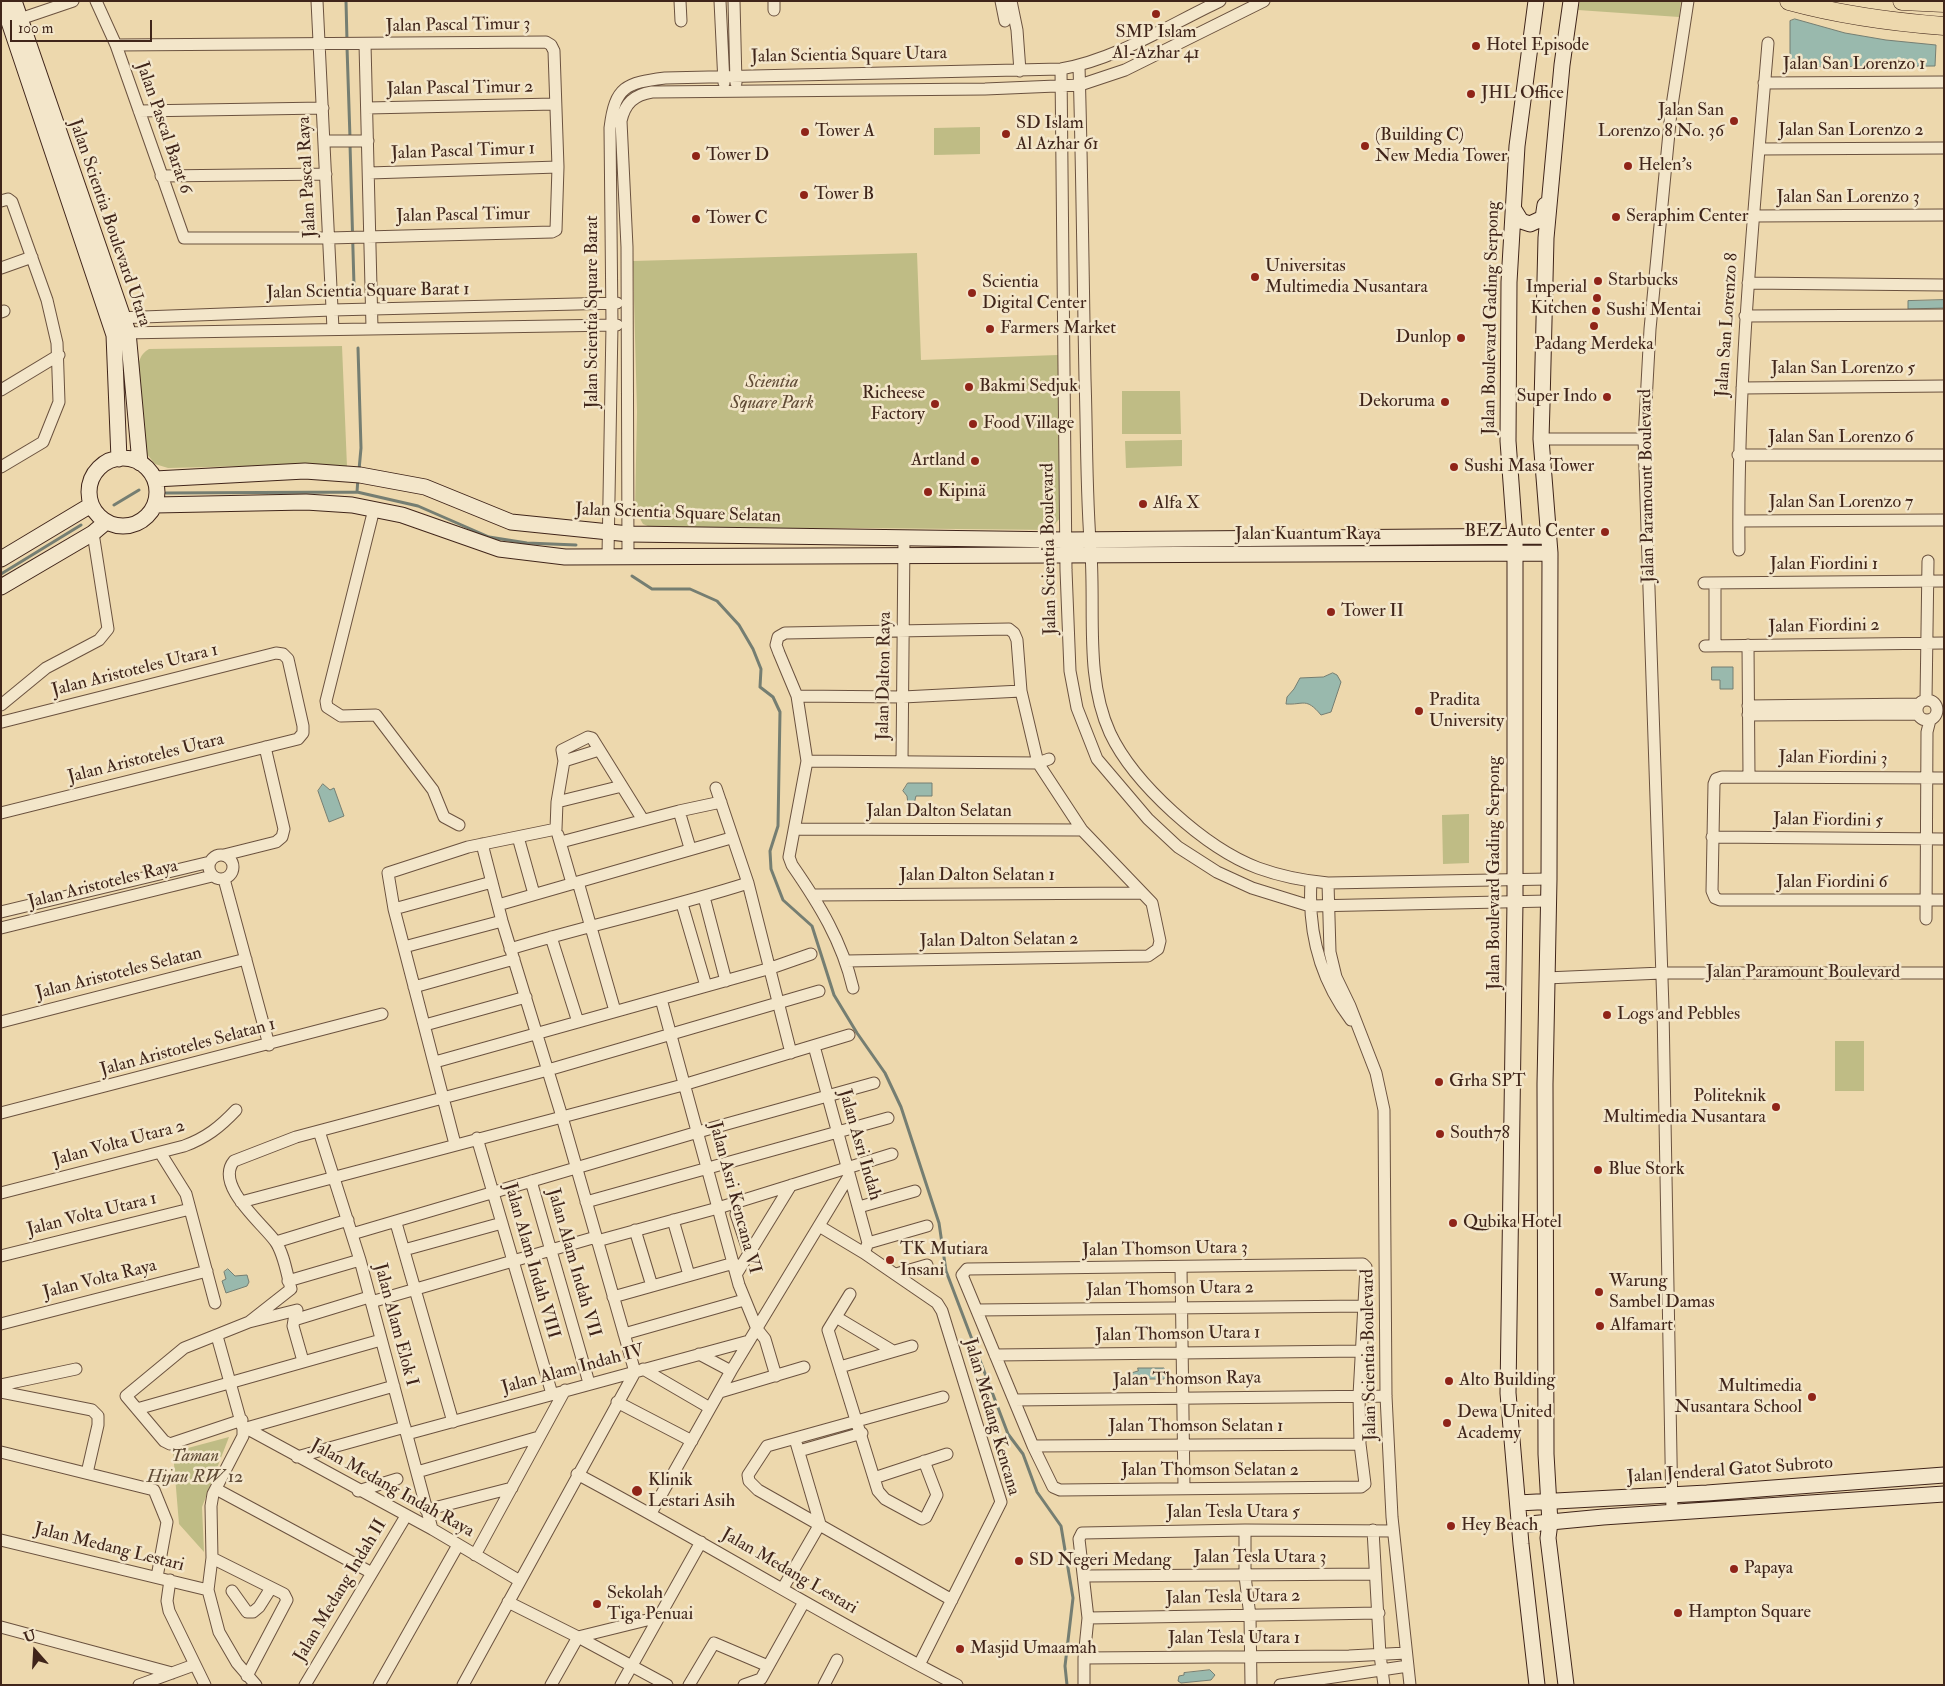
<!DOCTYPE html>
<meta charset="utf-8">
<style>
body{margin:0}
#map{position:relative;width:1945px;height:1686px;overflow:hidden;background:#edd8ad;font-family:"IM FELL Double Pica",serif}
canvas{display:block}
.frame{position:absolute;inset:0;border:2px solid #40251a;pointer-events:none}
.north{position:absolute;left:10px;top:1626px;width:50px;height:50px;-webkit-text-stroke:4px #f3e6ca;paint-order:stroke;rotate:341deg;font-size:14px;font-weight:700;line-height:20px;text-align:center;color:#40251a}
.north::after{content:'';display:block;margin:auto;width:18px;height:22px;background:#40251a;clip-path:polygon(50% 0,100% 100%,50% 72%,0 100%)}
.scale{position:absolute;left:10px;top:20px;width:142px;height:22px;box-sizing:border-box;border:2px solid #40251a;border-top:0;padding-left:6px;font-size:15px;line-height:18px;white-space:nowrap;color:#40251a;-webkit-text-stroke:4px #f3e6ca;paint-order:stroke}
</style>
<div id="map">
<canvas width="1945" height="1686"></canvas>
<div class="frame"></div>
<div class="north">U</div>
<div class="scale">100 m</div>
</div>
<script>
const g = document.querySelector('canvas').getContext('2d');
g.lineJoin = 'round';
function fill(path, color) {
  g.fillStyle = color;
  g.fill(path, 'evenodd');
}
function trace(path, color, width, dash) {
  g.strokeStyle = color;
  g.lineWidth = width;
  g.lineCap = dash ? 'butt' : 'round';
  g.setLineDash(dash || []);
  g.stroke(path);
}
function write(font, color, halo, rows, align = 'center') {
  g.font = font + ' "IM FELL Double Pica",serif';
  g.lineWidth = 5;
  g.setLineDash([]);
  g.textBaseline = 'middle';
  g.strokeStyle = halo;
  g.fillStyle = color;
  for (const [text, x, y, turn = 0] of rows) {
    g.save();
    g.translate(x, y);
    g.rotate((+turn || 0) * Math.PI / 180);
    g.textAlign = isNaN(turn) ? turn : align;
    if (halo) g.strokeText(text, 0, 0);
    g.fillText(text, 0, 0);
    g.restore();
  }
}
fill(new Path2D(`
 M1580 1H1681L1679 17 1578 10Z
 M980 127V154L934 155V128Z
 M917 253 921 360 1058 355 1061 517 1050 530 865 528 655 529 643 524 635 510 637 412 633 261Z
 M342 346 347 467 287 465 168 468 155 464 142 448 137 371C139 361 140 354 149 349Z
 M1122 391H1180L1181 434H1122Z
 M1182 440V466L1126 468 1125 441Z
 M1469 814V863L1443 864 1442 815Z
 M1835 1041H1864V1091H1835Z
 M229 1437 202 1507 204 1552 179 1524 173 1452Z`), '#bfbc85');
const water = new Path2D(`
 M1795 19 1845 33 1886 40 1936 45 1935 66 1793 67 1790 64V21Z
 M1944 300V308L1908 309V301Z
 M1712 667H1733V689H1720V680H1712Z
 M1333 673 1337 675 1341 682 1331 712 1321 715C1306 697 1304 705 1286 704L1287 697 1294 689 1300 678 1323 677Z
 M908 783H932V796H916L914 804H908L907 796 903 791Z
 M323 784 330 790 334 788 344 816 329 822 318 791Z
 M228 1269 235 1276 247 1275 249 1282 247 1286 226 1293 222 1281 226 1279 224 1272Z
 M1138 1368H1164L1168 1374 1164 1379H1134L1131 1373 1138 1371Z
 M1210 1670 1215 1675 1211 1680 1181 1683 1178 1681 1179 1676 1184 1675V1673Z`);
fill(water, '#99b9ad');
trace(water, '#757e72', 1);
trace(new Path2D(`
 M346 1 347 41
 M347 47 350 138
 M350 144 354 286
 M358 348 361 448 359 470
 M357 492 358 478
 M166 493 357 492 418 506 489 537 527 543 576 545
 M114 505 139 490
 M1 574 81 525
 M632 576 652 589H690L717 601 739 625 753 649 761 669 760 687 773 697 780 712 778 826 770 851 771 869 783 900 812 926 834 995 857 1033 885 1073 901 1107 939 1223 946 1271 1008 1434 1023 1454 1037 1492 1061 1526 1073 1598 1065 1666 1067 1685`), '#757e72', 3);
const street = new Path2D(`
 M96 1 116 45 184 238H329L552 232 556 230 558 167 554 51 551 45 546 42 116 45
 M317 1 333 329
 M680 1 681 21
 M720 1 724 83
 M734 1 736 83
 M1001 1 1005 21
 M1011 1 1017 30 1020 71
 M774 10V1
 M20 19 73 1
 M365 44 372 328
 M1079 66C1082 170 1083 274 1085 379 1087 437 1086 496 1091 554 1095 613 1085 678 1110 733 1134 784 1205 848 1258 868 1280 876 1305 881 1328 883L1549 879
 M1061 69 1066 570 1070 671 1077 708 1097 759 1148 819 1178 847 1217 872 1252 888 1310 906 1548 901
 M1764 83 1944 82
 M367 108 555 104
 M139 111 323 108
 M324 141H368
 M1759 149 1944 148
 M369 173 558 167
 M161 176 326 174
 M1 201 8 199 12 202 47 300 57 343 59 402 43 442 1 467
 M1753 216 1944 215
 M1 268 32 257
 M1748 283 1944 285
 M1 312 4 311
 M1745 316 1944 315
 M116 318 332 310 617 303
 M121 333 617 325
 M1742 388 1944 386
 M1 390 59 355
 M1541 439H1644
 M1738 455H1944
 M374 509 326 701 327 707 341 716 376 715 433 790 444 817 459 825
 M1739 521 1944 520
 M1739 550C1737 380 1754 212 1768 43
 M608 555 612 325 610 128C615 86 626 83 665 78L1061 69C1117 59 1169 25 1220 1
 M628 555 627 247 621 121C625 103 634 95 652 92L985 89 1080 85 1125 70 1264 1
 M1704 583 1944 581
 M1715 583V646
 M1748 645 1749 776
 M1705 646 1944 643
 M797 696 903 697 1021 691
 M1917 710a10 10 0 1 1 20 0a10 10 0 1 1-20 0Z
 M1926 700 1928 561
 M1 705 46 668 99 640 108 629 93 533
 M1748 706 1918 704
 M1748 715 1917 714
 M564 761 599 750
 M807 761 1038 763 1049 759
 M902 762 904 538
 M1944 778 1722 777 1716 779 1714 784 1712 891 1715 898 1720 900H1944
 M716 788 748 883 791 1053
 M557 802 622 786
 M679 811 690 848
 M1 813 298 739 303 733V726L288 659 283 654 276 653 2 722
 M796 829 1082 830
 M558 835 572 883
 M518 837 534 894
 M1712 837 1944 839
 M561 842 679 811 721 802
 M209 867a12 12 0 1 1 24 0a12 12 0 1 1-24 0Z
 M224 855 276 842 282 837 284 829 265 747
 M224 879 269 1045
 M578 882 615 1011
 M1311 882C1308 932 1320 979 1351 1020
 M1328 883 1330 952 1336 977 1350 1006 1376 1073 1384 1110 1386 1396 1392 1517 1410 1685
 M813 895 1142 893
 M704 897 726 981
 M682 904 706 986
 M498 905 731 838
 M394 909 492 882
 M1 912 210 862
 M1926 919 1927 732 1930 720
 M1 928 212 876
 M551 937 578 1022
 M404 947 502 921
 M510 949C589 925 670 908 748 883
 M846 961 1148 956 1158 949 1160 941 1152 903 1082 830 1038 763 1021 691 1017 640 1014 633 1009 629 785 633 778 637 776 645 779 653 797 696 807 761 789 857 792 865C819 904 842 941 853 988
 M1546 978 1662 973H1944
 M414 987 514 959
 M661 999 739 1285 757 1329 765 1339 776 1376
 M1 1022 246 959
 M425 1025 526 997
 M814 1046 868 1243 864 1253
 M435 1062 771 968 811 954
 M1 1113 382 1014
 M319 1131 360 1260 432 1529
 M477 1138 552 1394
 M455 1144 394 909 388 873 468 847 556 829 557 802 564 761 562 750 588 737 592 738 643 820
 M161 1154 186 1194 215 1303
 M531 1181 589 1383
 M1 1193 184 1146C206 1138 220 1127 236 1110
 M241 1202 683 1085 849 1035
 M586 1202 888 1118
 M859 1207 915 1191
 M736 1214 749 1253
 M673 1220 689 1275
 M396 1223 453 1422
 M819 1226 864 1253 937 1303 942 1311 1001 1502 919 1665
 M635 1230 652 1286
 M352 1234 698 1132 874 1083
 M597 1241 718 1208 892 1154
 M276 1242 348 1220
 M868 1243 927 1226
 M404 1250 502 1223
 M1 1256 190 1209
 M1363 1264 1366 1267 1359 1395 1360 1444 1365 1484 1361 1487 1060 1490 1053 1487 1033 1446 962 1275 967 1269Z
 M1181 1267 1184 1488
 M737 1273 791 1185
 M896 1274 927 1265
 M288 1281 360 1260
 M850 1294 828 1330 878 1491 885 1499 922 1519 926 1517 937 1495 924 1461
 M613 1297 734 1263
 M371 1302 596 1237
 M977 1310 1365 1306
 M836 1317 893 1351
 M249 1322 297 1310
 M1 1324 207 1271
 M624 1334 744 1300
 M217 1336 243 1429V1436L213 1494 211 1506 212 1558 208 1590 219 1632 237 1663 256 1685
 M699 1354 731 1371
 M995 1355 1362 1351
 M303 1361 293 1326 294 1320 369 1297
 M840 1367 912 1346
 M643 1369 710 1408
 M1 1385 76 1369
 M1 1392 92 1410 98 1416V1425L87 1473
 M720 1392 804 1367
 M943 1397 767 1446 748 1475 749 1481 758 1490 952 1600
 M1014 1400 1386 1396
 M617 1402 692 1441
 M137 1409 381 1340
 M242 1420 170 1444 164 1441 126 1396 184 1348 249 1322 291 1289C287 1275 284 1253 275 1241 263 1224 214 1185 234 1161L296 1137 548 1070 819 991
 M246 1428 432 1529 520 1581
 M243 1429 394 1386
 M407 1434 749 1341
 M1033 1446 1360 1444
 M799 1451 862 1433
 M1 1452 154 1490 167 1522 157 1577
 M297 1457 405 1427
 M417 1472 539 1437
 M577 1474C705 1542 828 1619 957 1685
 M874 1478 947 1454
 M216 1489 372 1573
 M358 1491 397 1479
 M426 1510 512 1488
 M1672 1512 1663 1008 1644 439 1650 329 1671 112 1688 1
 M651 1513 731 1371 849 1176
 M1245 1530V1576L1250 1616 1251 1685
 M1373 1530 1380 1655 1384 1685
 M1 1540 208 1590
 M475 1555 565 1390
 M212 1558 284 1594 287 1600 247 1676
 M1085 1576 1375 1574
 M170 1580 167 1601 169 1611 205 1685
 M783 1588 820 1524 795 1439
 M232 1591 247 1612H253L259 1607 271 1588
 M508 1602 578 1637 667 1685
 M1088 1618 1379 1613
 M1 1627 172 1673
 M1084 1658 1349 1656 1406 1653
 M139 1685 194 1665
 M305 1685 406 1516
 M379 1685 458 1545
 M463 1685 635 1372 560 1110 502 921 482 844
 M551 1685 578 1637 659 1617
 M621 1685 701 1542
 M689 1685 714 1643 768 1666
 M744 1685 761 1679 804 1602
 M824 1685 837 1660
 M1084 1685V1658L1088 1618 1079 1539 1082 1533 1245 1530 1393 1531
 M1280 1685 1408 1666`);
const secondary = new Path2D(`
 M2 1 114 335 119 459
 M14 1 128 332 140 463
 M1536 1 1517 146 1509 282 1508 441 1515 537V901L1508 1393 1521 1544 1537 1685
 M1513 208 1521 221 1530 224 1543 218 1545 205
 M89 492a34 34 0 1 1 68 0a34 34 0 1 1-68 0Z
 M155 479 305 471 360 475 425 487 511 522 629 534 1066 540 1549 536
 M155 505 306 502 352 505 402 515 499 549 565 557 1550 553
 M1 559 91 505
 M1 587 93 533 106 522
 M1518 1503 1707 1493 1944 1475
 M1519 1525 1603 1517 1944 1494
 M1566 1685 1548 1538 1550 1523 1546 1454 1545 1084 1549 879 1550 553 1541 439 1542 404 1546 238 1562 65 1571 1`);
const primary = new Path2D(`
 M1789 1C1840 15 1892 22 1944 26
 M1902 1 1944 3`);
trace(street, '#6b523f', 13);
trace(secondary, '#40251a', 17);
trace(primary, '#40251a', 19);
trace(street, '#f3e6ca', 11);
trace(secondary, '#f3e6ca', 15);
trace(primary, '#edd8ad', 18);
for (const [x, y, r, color] of [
 [1156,14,5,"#8f2418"],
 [1476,46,5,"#8f2418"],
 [1471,94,5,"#8f2418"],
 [1734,121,5,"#8f2418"],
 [805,132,5,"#8f2418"],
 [1006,134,5,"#8f2418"],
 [1365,146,5,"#8f2418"],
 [696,156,5,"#8f2418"],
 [1628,166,5,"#8f2418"],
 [804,195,5,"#8f2418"],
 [1616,217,5,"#8f2418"],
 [696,219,5,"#8f2418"],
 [1255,277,5,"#8f2418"],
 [1598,281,5,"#8f2418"],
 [972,293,5,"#8f2418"],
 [1597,298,5,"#8f2418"],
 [1596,311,5,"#8f2418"],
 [1594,326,5,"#8f2418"],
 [990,329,5,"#8f2418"],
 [1461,338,5,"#8f2418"],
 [969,387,5,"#8f2418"],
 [1607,397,5,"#8f2418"],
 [1445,402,5,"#8f2418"],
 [935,404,5,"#8f2418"],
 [973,424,5,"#8f2418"],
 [975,461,5,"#8f2418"],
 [1454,467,5,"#8f2418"],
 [928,492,5,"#8f2418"],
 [1143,504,5,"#8f2418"],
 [1605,532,5,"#8f2418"],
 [1331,612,5,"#8f2418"],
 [1419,711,5,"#8f2418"],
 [1607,1015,5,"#8f2418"],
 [1439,1082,5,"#8f2418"],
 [1776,1107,5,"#8f2418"],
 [1440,1134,5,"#8f2418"],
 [1598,1170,5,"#8f2418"],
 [1453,1223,5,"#8f2418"],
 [890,1260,5,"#8f2418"],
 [1599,1292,5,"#8f2418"],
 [1600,1326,5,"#8f2418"],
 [1449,1381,5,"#8f2418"],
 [1812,1397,5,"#8f2418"],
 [1447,1423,5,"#8f2418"],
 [637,1491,6,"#8f2418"],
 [1451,1526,5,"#8f2418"],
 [1019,1561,5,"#8f2418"],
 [1734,1569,5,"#8f2418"],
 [597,1604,5,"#8f2418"],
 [1678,1613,5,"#8f2418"],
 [960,1649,5,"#8f2418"]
]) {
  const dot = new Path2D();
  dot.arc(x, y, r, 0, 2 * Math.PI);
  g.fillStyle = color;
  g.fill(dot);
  trace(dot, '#f3e6ca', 2);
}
write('18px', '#40251a', '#f3e6ca', [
 ["Jalan Pascal Timur 3",458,26,-1],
 ["Jalan Scientia Square Utara",849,56,-1],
 ["Jalan San Lorenzo 1",1854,65],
 ["Jalan Pascal Timur 2",460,89,-1],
 ["Jalan Pascal Barat 6",163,128,71],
 ["Jalan San Lorenzo 2",1851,131],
 ["Jalan Pascal Timur 1",463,152,-2],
 ["Jalan Pascal Raya",308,177,-93],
 ["Jalan San Lorenzo 3",1848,198],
 ["Jalan Pascal Timur",463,216,-1],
 ["Jalan Scientia Boulevard Utara",109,223,71],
 ["Jalan Scientia Square Barat 1",368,292,-1],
 ["Jalan Scientia Square Barat",593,312,-90],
 ["Jalan Boulevard Gading Serpong",1492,318,-89],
 ["Jalan San Lorenzo 8",1728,325,-86],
 ["Jalan San Lorenzo 5",1843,369],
 ["Jalan San Lorenzo 6",1841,438],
 ["Jalan Paramount Boulevard",1648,486,-91],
 ["Jalan San Lorenzo 7",1841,503],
 ["Jalan Scientia Square Selatan",678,514,2],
 ["Jalan Kuantum Raya",1308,535],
 ["Jalan Scientia Boulevard",1050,549,-91],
 ["Jalan Fiordini 1",1824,565],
 ["Jalan Fiordini 2",1824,627,-1],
 ["Jalan Aristoteles Utara 1",135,671,-14],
 ["Jalan Dalton Raya",885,676,-89],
 ["Jalan Aristoteles Utara",146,759,-14],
 ["Jalan Fiordini 3",1833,759,1],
 ["Jalan Dalton Selatan",939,812],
 ["Jalan Fiordini 5",1828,821,1],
 ["Jalan Boulevard Gading Serpong",1495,873,-90],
 ["Jalan Dalton Selatan 1",977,876],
 ["Jalan Fiordini 6",1832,883],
 ["Jalan Aristoteles Raya",103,885,-14],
 ["Jalan Dalton Selatan 2",999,941,-1],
 ["Jalan Paramount Boulevard",1803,973],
 ["Jalan Aristoteles Selatan",119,974,-14],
 ["Jalan Aristoteles Selatan 1",188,1048,-15],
 ["Jalan Volta Utara 2",119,1144,-15],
 ["Jalan Asri Indah",859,1145,74],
 ["Jalan Asri Kencana VI",734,1198,75],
 ["Jalan Volta Utara 1",92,1215,-14],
 ["Jalan Thomson Utara 3",1165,1250,-1],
 ["Jalan Alam Indah VIII",531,1261,74],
 ["Jalan Alam Indah VII",573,1263,74],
 ["Jalan Volta Raya",100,1280,-14],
 ["Jalan Thomson Utara 2",1170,1290,-1],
 ["Jalan Alam Elok I",395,1325,75],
 ["Jalan Thomson Utara 1",1178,1335,-1],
 ["Jalan Scientia Boulevard",1370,1355,-91],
 ["Jalan Alam Indah IV",573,1370,-15],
 ["Jalan Thomson Raya",1187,1380,-1],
 ["Jalan Medang Kencana",991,1417,74],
 ["Jalan Thomson Selatan 1",1196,1427],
 ["Jalan Thomson Selatan 2",1210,1471],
 ["Jalan Jenderal Gatot Subroto",1730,1471,-4],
 ["Jalan Medang Indah Raya",392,1489,29],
 ["Jalan Tesla Utara 5",1233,1513],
 ["Jalan Medang Lestari",109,1548,14],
 ["Jalan Tesla Utara 3",1260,1558],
 ["Jalan Medang Lestari",789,1572,30],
 ["Jalan Medang Indah II",341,1591,-59],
 ["Jalan Tesla Utara 2",1233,1598,-1],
 ["Jalan Tesla Utara 1",1234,1639]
]);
write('18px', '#40251a', '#f3e6ca', [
 ["SMP Islam",1156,33,"center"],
 ["Al-Azhar 41",1156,54,"center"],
 ["Hotel Episode",1486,46],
 ["JHL Office",1481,94],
 ["Jalan San",1724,111,"right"],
 ["Lorenzo 8 No. 36",1724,132,"right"],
 ["SD Islam",1016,124],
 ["Al Azhar 61",1016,145],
 ["Tower A",815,132],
 ["(Building C)",1375,136],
 ["New Media Tower",1375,157],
 ["Tower D",706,156],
 ["Helen's",1638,166],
 ["Tower B",814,195],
 ["Seraphim Center",1626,217],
 ["Tower C",706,219],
 ["Universitas",1265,267],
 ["Multimedia Nusantara",1265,288],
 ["Starbucks",1608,281],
 ["Scientia",982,283],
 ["Digital Center",982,304],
 ["Imperial",1587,288,"right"],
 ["Kitchen",1587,309,"right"],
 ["Sushi Mentai",1606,311],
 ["Farmers Market",1000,329],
 ["Dunlop",1451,338,"right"],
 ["Padang Merdeka",1594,345,"center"],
 ["Bakmi Sedjuk",979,387],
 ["Richeese",925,394,"right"],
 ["Factory",925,415,"right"],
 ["Super Indo",1597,397,"right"],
 ["Dekoruma",1435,402,"right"],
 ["Food Village",983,424],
 ["Artland",965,461,"right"],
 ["Sushi Masa Tower",1464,467],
 ["Kipinä",938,492],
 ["Alfa X",1153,504],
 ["BEZ Auto Center",1595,532,"right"],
 ["Tower II",1341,612],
 ["Pradita",1429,701],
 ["University",1429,722],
 ["Logs and Pebbles",1617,1015],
 ["Grha SPT",1449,1082],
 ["Politeknik",1766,1097,"right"],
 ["Multimedia Nusantara",1766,1118,"right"],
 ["South78",1450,1134],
 ["Blue Stork",1608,1170],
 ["Qubika Hotel",1463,1223],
 ["TK Mutiara",900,1250],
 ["Insani",900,1271],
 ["Warung",1609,1282],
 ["Sambel Damas",1609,1303],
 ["Alfamart",1610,1326],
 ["Alto Building",1459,1381],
 ["Multimedia",1802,1387,"right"],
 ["Nusantara School",1802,1408,"right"],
 ["Dewa United",1457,1413],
 ["Academy",1457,1434],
 ["Klinik",648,1481],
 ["Lestari Asih",648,1502],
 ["Hey Beach",1461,1526],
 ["SD Negeri Medang",1029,1561],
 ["Papaya",1744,1569],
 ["Sekolah",607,1594],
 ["Tiga Penuai",607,1615],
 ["Hampton Square",1688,1613],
 ["Masjid Umaamah",970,1649]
], 'left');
write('italic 18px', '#604b35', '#f3e6ca', [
 ["Scientia",772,383],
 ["Square Park",772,404],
 ["Taman",195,1457],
 ["Hijau RW 12",195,1478]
]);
</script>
